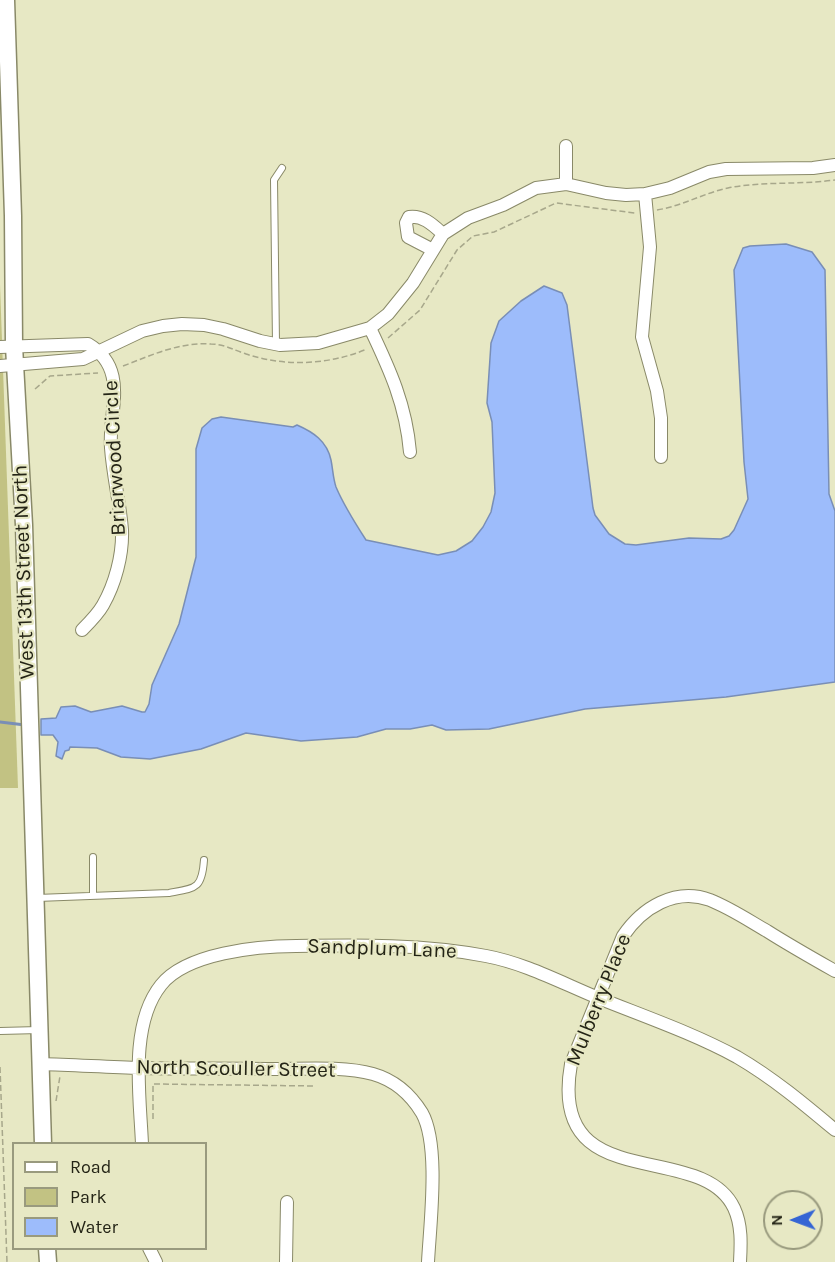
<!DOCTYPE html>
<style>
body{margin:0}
#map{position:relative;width:835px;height:1262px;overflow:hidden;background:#e7e8c4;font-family:Karla,sans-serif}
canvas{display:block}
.legend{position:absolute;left:12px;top:1142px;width:195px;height:108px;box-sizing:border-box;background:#e7e8c4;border:2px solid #999a7e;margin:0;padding:8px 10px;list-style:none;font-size:18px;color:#242416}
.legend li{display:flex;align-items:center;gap:12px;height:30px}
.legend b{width:30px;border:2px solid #999a7e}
.north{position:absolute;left:763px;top:1190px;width:60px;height:60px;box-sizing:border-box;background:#e7e8c4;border:2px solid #999a7e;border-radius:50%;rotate:269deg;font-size:16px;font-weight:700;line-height:24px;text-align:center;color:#242416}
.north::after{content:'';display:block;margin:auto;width:21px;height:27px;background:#3565d4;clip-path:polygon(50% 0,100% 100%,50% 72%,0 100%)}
</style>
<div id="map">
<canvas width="835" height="1262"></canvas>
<ul class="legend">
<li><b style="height:8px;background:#fff"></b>Road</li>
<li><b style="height:16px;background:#c2c283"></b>Park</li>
<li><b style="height:16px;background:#9dbcfb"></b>Water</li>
</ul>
<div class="north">N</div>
</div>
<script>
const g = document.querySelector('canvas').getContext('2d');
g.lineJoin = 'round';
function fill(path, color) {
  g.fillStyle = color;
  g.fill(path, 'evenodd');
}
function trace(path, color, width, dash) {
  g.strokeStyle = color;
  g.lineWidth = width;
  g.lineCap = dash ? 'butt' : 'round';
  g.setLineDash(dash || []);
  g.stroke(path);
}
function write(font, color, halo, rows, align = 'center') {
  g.font = font + ' Karla,sans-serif';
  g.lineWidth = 4.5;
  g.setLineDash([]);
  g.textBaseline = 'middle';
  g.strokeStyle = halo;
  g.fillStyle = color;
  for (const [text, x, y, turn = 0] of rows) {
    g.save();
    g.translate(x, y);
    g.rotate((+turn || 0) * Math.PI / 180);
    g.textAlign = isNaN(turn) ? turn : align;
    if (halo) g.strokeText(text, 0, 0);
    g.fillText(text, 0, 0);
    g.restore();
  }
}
fill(new Path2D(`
 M0 285 18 788H0Z`), '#c2c283');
const water = new Path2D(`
 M786 244 812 252 825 270 829 494 835 511V682L726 697 585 709 489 729 446 730 432 725 410 729H386L357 737 301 741 246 733 201 749 150 759 121 757 97 748 70 747 69 750 65 751 62 759 56 756 58 742 53 735H41V719L56 718 61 707 75 706 91 712 122 706 142 712H145L149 704 152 685 179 624 196 557V449L202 428 212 419 221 417 293 427 297 425C313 432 327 441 331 460 333 470 333 478 336 487 344 506 355 523 366 540L438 555 456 551 472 541 483 527 491 512 495 493 492 422 487 403 491 343 499 321 521 301 544 286 562 293 567 305 593 508 595 515 609 534 625 544 636 545 689 538 721 539 729 536 734 530 748 499 744 462 734 270 743 248 750 246Z`);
fill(water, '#9dbcfb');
trace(water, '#798eb6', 1.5);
trace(new Path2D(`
 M0 722 25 725`), '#798eb6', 3);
const lane = new Path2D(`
 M276 344 274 180 282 168
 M93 857V896
 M37 898 169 893C196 888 202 889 204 860
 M0 1031 39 1030`);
const street = new Path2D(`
 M566 146V184
 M645 194 650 247 642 337 657 391 661 418V457
 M433 250 408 237 406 223 409 217C423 215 433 225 443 234
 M370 328C390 370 406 405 410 452
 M0 347 88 344C130 369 108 411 111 448 113 476 120 503 122 530 123 555 115 584 103 605 98 614 90 622 82 630
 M0 366 83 359 142 331 163 326 182 324 204 325 223 329 260 341 280 345 318 343 370 328 388 314 413 283 443 234 468 218 503 205 536 188 566 184 606 193 626 195 645 194 670 188 709 172 726 169 813 168 835 165
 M41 1064C74 1065 108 1067 141 1068 185 1069 229 1068 273 1069 304 1069 344 1066 373 1074 394 1080 411 1095 422 1113 440 1145 430 1224 428 1262
 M142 1144C140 1095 129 1025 161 985 186 953 258 946 296 946 359 945 424 944 486 956 524 963 560 982 596 997 643 1016 693 1033 737 1057 773 1078 804 1104 835 1130
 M149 1248 156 1262
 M286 1262 287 1202
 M740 1262C741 1244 742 1225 734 1208 701 1138 547 1199 571 1064L623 936C642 908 675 887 710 900 730 908 748 920 767 931 789 945 812 958 835 971`);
const secondary = new Path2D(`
 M6 0 13 216 14 346 24 525 43 1144
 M47 1248 48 1262`);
trace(lane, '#898968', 8);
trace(street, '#898968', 14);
trace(secondary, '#898968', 19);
trace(new Path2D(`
 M657 210C682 206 704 193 728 188 763 181 799 185 835 180
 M388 338 420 310 457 250 473 236 494 232 556 203 635 213
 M123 366C152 355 179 342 211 344 224 344 234 350 246 354 285 367 329 365 367 349
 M35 389 50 376 98 373
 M0 1067 7 1262
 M56 1101 60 1076
 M153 1119V1084L315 1086`), '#a7a78b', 1.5, [6, 3]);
trace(lane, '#fff', 6);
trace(street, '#fff', 12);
trace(secondary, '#fff', 16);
write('21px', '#242416', '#e7e8c4', [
 ["Briarwood Circle",115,458,-93],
 ["West 13th Street North",24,572,-92],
 ["Sandplum Lane",382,949,2],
 ["Mulberry Place",599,1000,-68],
 ["North Scouller Street",236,1069,1]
]);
</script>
